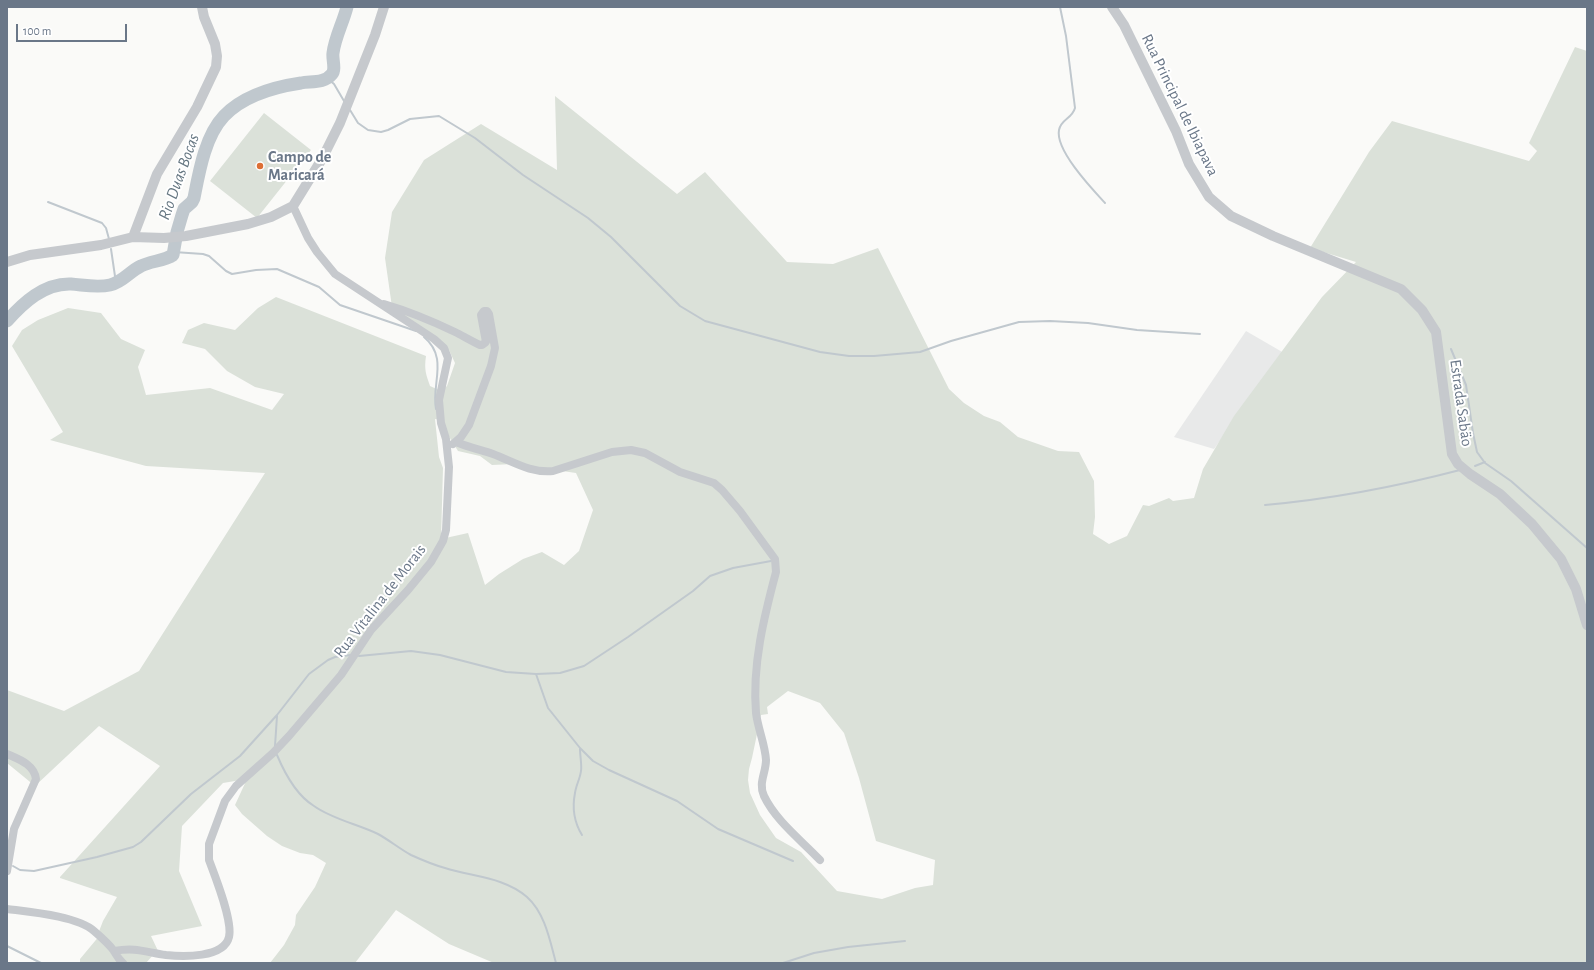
<!DOCTYPE html>
<meta charset="utf-8">
<style>
body{margin:0}
#map{position:relative;width:1594px;height:970px;overflow:hidden;background:#fafaf8;font-family:"Alegreya Sans",sans-serif}
canvas{display:block}
.frame{position:absolute;inset:0;border:8px solid #6a7788;pointer-events:none}
.scale{position:absolute;left:16px;top:24px;width:111px;height:18px;box-sizing:border-box;border:2px solid #6a7788;border-top:0;padding-left:5px;font-size:12px;line-height:14px;white-space:nowrap;color:#6a7788;-webkit-text-stroke:3px #fff;paint-order:stroke}
</style>
<div id="map">
<canvas width="1594" height="970"></canvas>
<div class="frame"></div>
<div class="scale">100 m</div>
</div>
<script>
const g = document.querySelector('canvas').getContext('2d');
g.lineJoin = 'round';
function fill(path, color) {
  g.fillStyle = color;
  g.fill(path, 'evenodd');
}
function trace(path, color, width, dash) {
  g.strokeStyle = color;
  g.lineWidth = width;
  g.lineCap = dash ? 'butt' : 'round';
  g.setLineDash(dash || []);
  g.stroke(path);
}
function write(font, color, halo, rows, align = 'center') {
  g.font = font + ' "Alegreya Sans",sans-serif';
  g.lineWidth = 4;
  g.setLineDash([]);
  g.textBaseline = 'middle';
  g.strokeStyle = halo;
  g.fillStyle = color;
  for (const [text, x, y, turn = 0] of rows) {
    g.save();
    g.translate(x, y);
    g.rotate((+turn || 0) * Math.PI / 180);
    g.textAlign = isNaN(turn) ? turn : align;
    if (halo) g.strokeText(text, 0, 0);
    g.fillText(text, 0, 0);
    g.restore();
  }
}
fill(new Path2D(`
 M1246 331 1284 353 1214 449 1174 437Z`), '#e8e9e9');
fill(new Path2D(`
 M1575 47 1587 51V963H494L449 944 396 910 355 963H270L284 945 295 925 296 915 315 887 326 863 313 855 300 853 282 846 267 836 242 814 235 805 247 779 223 783 182 826 179 871 202 926 151 936 159 953 154 954 146 963H80V959L100 935 98 934 103 921 117 897 60 878V877L160 766 99 726 35 786 7 763V690L64 711 139 671 265 473 146 466 50 440 63 432 12 346 22 330 38 320 68 308 101 313 121 339 145 350 138 367 146 395 210 388 272 410 284 394 255 387 227 371 205 349 182 343 188 330 204 323 235 330 258 308 276 297 426 356C424 370 426 374 430 386L441 391 447 386 455 363 449 350 435 337 392 307 385 258 392 212 424 160 481 124 557 170 555 96 677 194 705 172 787 262 833 264 878 248 949 389 964 403 984 416 1000 422 1018 437 1058 451 1079 452 1094 481 1095 517 1093 534 1109 544 1127 536 1143 505 1149 506 1169 498 1173 501 1194 498 1203 469 1234 416 1322 297 1356 262 1310 248 1369 152 1392 121 1529 161 1537 151 1529 143ZM435 419 442 420 448 435 458 451 480 456 492 465 514 464 576 473 593 510 579 551 564 565 542 552 523 559 499 574 485 585 468 533 441 539 443 468 439 457ZM788 691 820 703 844 733 859 778 876 841 935 860 933 885 915 888 882 899 837 891 801 852 776 838 760 815 750 793 748 780 749 769 752 758 761 715 768 714 767 707Z
 M264 113 311 150 257 218 210 181Z`), '#dbe1d9');
trace(new Path2D(`
 M1060 7 1066 36 1075 108C1072 119 1061 119 1059 130 1055 150 1092 189 1105 203
 M327 78 334 84 344 101
 M350 110 358 123 368 130 381 132 388 130 410 119 439 116 475 138 523 175 588 218 611 237 680 306 705 321 820 352 849 356H874L920 352 951 341 1019 322 1050 321 1088 323 1137 330 1200 334
 M48 202 102 223 106 228 109 239
 M111 249 116 283
 M174 252 203 254 209 256 226 271 232 274 256 270 277 269 319 287 340 305 416 331
 M424 337C449 358 431 384 436 409
 M1451 349 1466 385 1473 433 1477 452 1485 463 1511 481 1587 548
 M1475 466 1485 462
 M1265 505C1332 499 1395 487 1460 470
 M359 656 411 651 440 655 506 672 536 674 560 673 584 666 628 637 693 591 710 576 733 568 771 561
 M536 674 548 708 580 748 593 761 609 770 677 801 718 829 793 861
 M275 746 277 716
 M580 749C580 756 582 765 581 771 580 779 576 785 575 793 572 808 574 822 582 835
 M277 755C285 774 296 795 314 806 332 819 357 824 378 834 389 840 400 849 411 855 422 860 434 865 445 868 473 877 504 877 527 897 545 913 550 941 556 963
 M13 866 20 870 34 871 97 857 133 847 141 842 191 794 240 756 277 715 309 674 328 660 335 657 351 655
 M7 946 41 963
 M783 963 814 953 848 947 905 941`), '#c0c8ce', 2);
trace(new Path2D(`
 M7 321C23 303 44 283 71 284 84 285 97 288 110 285 123 282 130 271 141 266 151 261 164 261 173 255L177 232 182 215 184 209 192 202 194 198C199 172 205 136 224 116 243 96 274 87 301 83 311 81 324 84 332 74 336 69 332 59 333 53 335 37 343 23 347 7`), '#c0c8ce', 13);
trace(new Path2D(`
 M384 304C408 311 432 321 455 332 463 336 471 341 480 345H482L486 342 481 315 484 311H487L489 314 495 348 491 366 469 425 461 437 453 444
 M456 442C468 447 481 450 493 454 514 462 530 473 553 471L612 452 631 450 645 453 680 472 714 483 722 490 740 511 775 559 776 572C764 617 752 665 756 713 758 729 765 744 766 760 766 773 758 783 764 796 776 821 801 840 820 860
 M7 754C18 759 34 764 36 779L14 829 7 871
 M7 909C30 912 77 916 94 931 101 937 109 944 114 951 117 956 118 959 123 963
 M114 951C136 947 145 952 166 955 183 957 224 958 229 937 233 921 215 876 209 860V844L225 801 236 786 273 753 289 736 341 675 371 630 408 590 431 562 443 541 446 530 449 467 446 439 441 423 439 400 448 358 444 348 434 339 335 274 317 252 308 238 293 206`), '#c6c9cd', 8);
trace(new Path2D(`
 M1112 7 1124 25 1176 131 1189 164 1209 197 1231 216 1273 236 1401 289 1422 310 1436 332 1452 454 1458 464 1470 474 1500 494 1532 524 1561 559 1576 589 1587 625
 M133 237 157 174 197 107 216 67 217 56 215 44 204 17 202 7
 M7 262 30 255 101 245 133 237 164 238 186 236 248 224 271 217 293 206 322 159 340 123 375 35 384 7`), '#c6c9cd', 10);
for (const [x, y, r, color] of [
 [260,166,4,"#dd6f35"]
]) {
  const dot = new Path2D();
  dot.arc(x, y, r, 0, 2 * Math.PI);
  g.fillStyle = color;
  g.fill(dot);
  trace(dot, '#fff', 1.5);
}
write('16px', '#6a7788', '#fff', [
 ["Rua Principal de Ibiapava",1180,105,64],
 ["Estrada Sabäo",1461,403,82],
 ["Rua Vitalina de Morais",380,601,-52]
]);
write('bold 16px', '#6a7788', '#fff', [
 ["Campo de",268,157],
 ["Maricará",268,175]
], 'left');
write('italic 17px', '#667782', '#fff', [
 ["Rio Duas Bocas",179,177,-70]
]);
</script>
